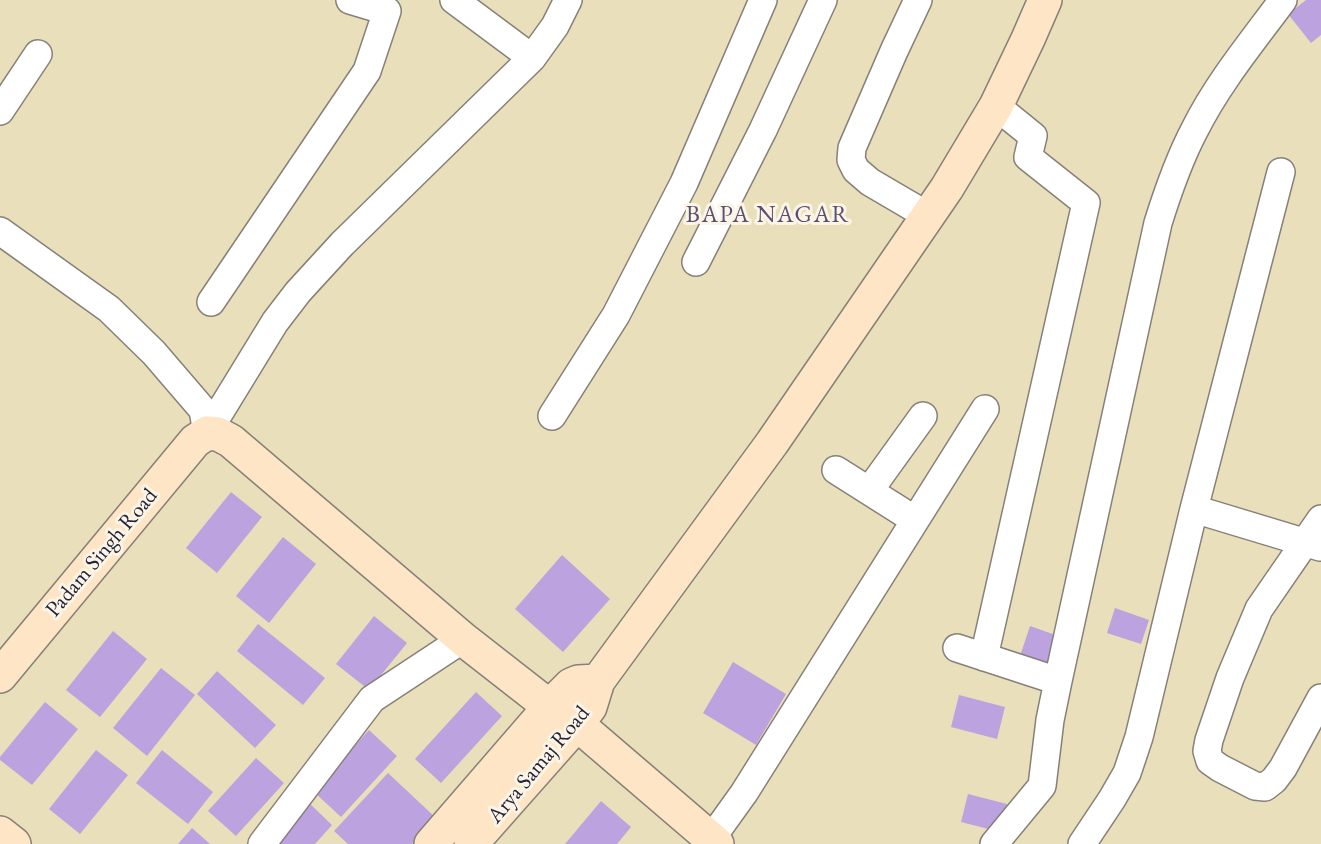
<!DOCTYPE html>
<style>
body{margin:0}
canvas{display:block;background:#e9dfba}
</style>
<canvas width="1321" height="844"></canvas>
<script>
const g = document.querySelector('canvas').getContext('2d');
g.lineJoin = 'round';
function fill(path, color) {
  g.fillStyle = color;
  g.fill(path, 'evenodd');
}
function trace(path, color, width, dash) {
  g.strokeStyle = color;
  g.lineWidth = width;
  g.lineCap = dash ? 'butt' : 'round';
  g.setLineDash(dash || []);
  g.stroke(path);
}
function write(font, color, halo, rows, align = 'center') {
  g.font = font + ' "EB Garamond",serif';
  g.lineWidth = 6;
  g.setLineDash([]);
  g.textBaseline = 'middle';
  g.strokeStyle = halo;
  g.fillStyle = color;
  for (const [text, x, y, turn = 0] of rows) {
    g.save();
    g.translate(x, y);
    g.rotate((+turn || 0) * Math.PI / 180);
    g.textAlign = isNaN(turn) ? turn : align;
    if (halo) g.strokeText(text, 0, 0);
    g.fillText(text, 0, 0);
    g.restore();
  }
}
fill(new Path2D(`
 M1306 0H1321V35L1311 43 1288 14Z
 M231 492 262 517 217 573 186 548Z
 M283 537 316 564 269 623 236 596Z
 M562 555 610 599 563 652 515 609Z
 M1115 608 1149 620 1141 644 1107 633Z
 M374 616 407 643 369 690 336 664Z
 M258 624 325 678 303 705 237 651Z
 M1030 626 1061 637 1049 673 1018 662Z
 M113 631 147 659 100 717 66 690Z
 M733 662 786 694 756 745 703 713Z
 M161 668 195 695 147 756 113 728Z
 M217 671 276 725 255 748 197 694Z
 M476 692 502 716 441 783 415 759Z
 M959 695 1005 707 997 739 951 727Z
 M45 702 78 729 32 785 0 760V757Z
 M369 730 397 756 341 817 313 791Z
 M96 750 128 775 80 834 49 809Z
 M162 750 213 792 188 824 136 783Z
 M256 758 284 783 236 836 208 811Z
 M388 773 436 818 412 844H348L334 831Z
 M968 794 1007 804 1000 832 961 822Z
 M306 800 332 825 315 844H266Z
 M601 801 631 827 617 844H565Z
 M192 828 210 844H178Z`), '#bca2df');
const street = new Path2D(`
 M454 0 532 58
 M918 0 894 51 852 148 851 160 856 170 870 182 928 216
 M0 111 38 54
 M0 231 109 309 154 353 203 410 207 433
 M696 262 763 130 823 0
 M211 302 367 71 387 11 350 0
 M552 416 616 315 684 183 763 0
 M207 433 275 322 298 292 342 244 532 58 555 26 568 0
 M836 470 915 520
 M869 491 923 416
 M1194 509 1320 547
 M1321 519 1259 609 1230 678 1209 740 1207 751 1210 761 1220 768 1255 786 1265 787 1274 780 1283 768 1321 698
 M957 648 1058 681
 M984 657 1086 203 1028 157 1033 136 996 106
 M711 839 744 793 985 409
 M262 844 372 699 463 639
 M994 844 1042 786 1050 720 1058 681 1158 223C1168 191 1179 159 1195 129 1218 83 1252 42 1283 0
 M1082 844 1112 799 1127 773 1139 737 1194 509 1281 172`);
const secondary = new Path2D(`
 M0 676 195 441 207 433 218 434 231 441 463 639 550 707
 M577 724 717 844
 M0 833 14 844
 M431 844 553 703 571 685 578 682 598 681
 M471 844 577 724 590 707 598 681 772 443 947 188 996 106 1028 39 1045 0`);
trace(street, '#86807a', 30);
trace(secondary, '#86807a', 36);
trace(street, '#fff', 27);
trace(secondary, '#fee5c5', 33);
write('22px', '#22223b', '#fcf5e5', [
 ["Padam Singh Road",102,553,-50],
 ["Arya Samaj Road",539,765,-50]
]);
g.letterSpacing = '1.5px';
write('24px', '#584f74', '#fcf5e5', [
 ["BAPA NAGAR",768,215]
]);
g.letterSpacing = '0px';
</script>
